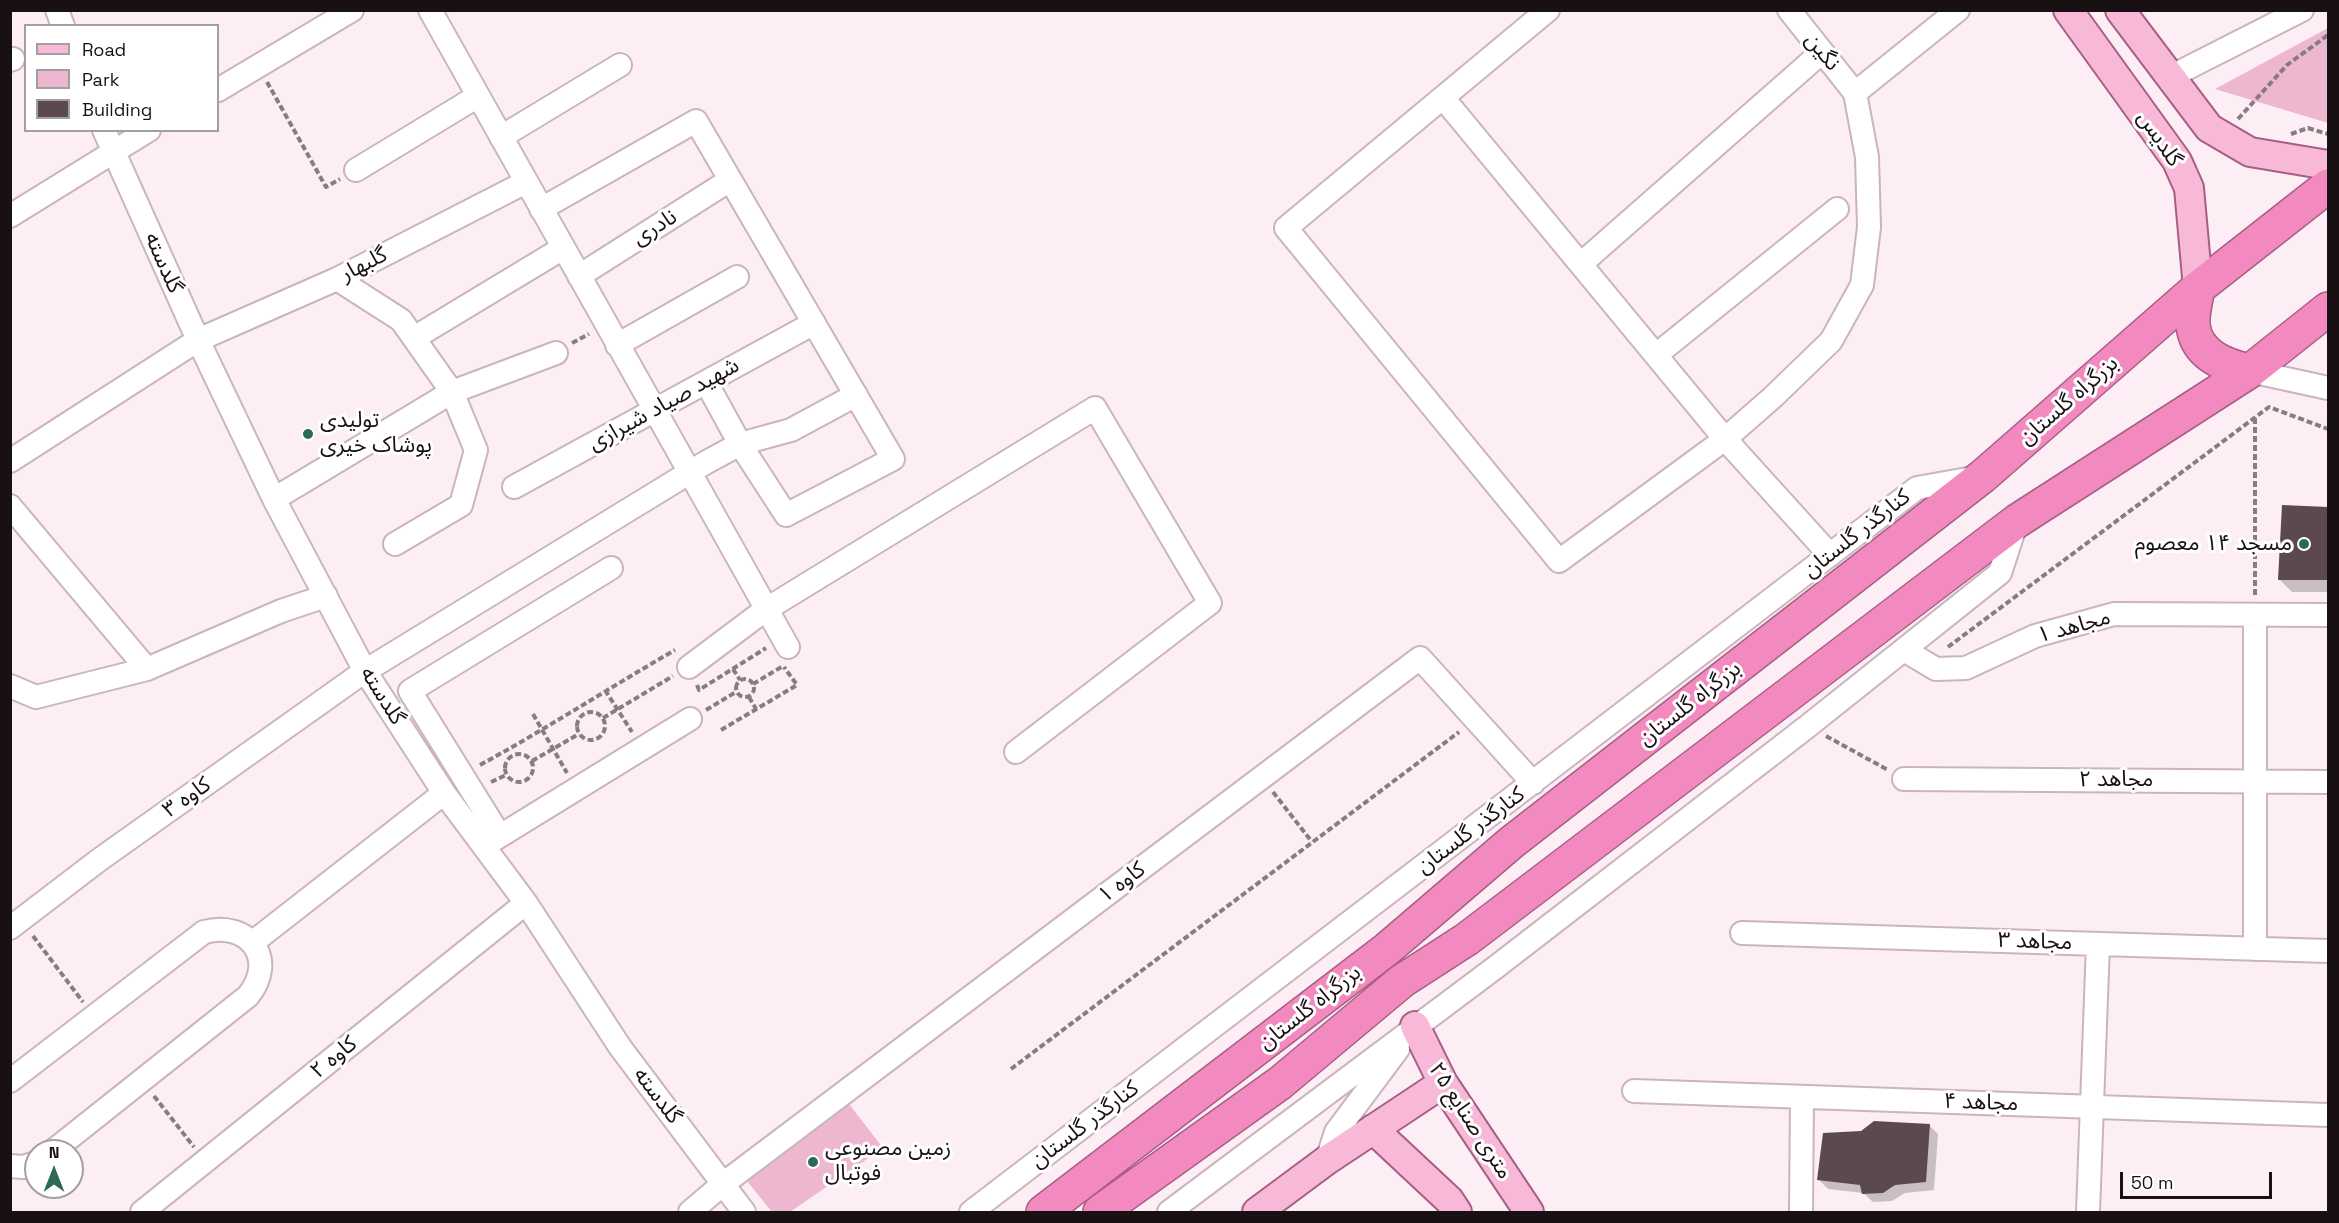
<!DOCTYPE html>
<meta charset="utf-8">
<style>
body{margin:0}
#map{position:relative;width:2339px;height:1223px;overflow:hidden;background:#fceef4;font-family:"Space Grotesk",sans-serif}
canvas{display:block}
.frame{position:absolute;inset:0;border:12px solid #181013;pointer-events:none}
.legend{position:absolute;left:24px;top:24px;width:195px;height:108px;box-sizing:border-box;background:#fff;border:2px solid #a39fa1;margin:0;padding:8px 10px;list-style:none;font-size:18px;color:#181013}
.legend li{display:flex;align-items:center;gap:12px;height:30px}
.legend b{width:30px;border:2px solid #a39fa1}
.north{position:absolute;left:24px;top:1139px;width:60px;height:60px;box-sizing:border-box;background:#fff;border:2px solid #a39fa1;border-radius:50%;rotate:0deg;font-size:16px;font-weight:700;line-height:24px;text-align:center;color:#181013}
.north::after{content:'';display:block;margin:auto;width:21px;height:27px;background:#2d6a56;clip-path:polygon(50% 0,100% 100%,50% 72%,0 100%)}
.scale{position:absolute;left:2120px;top:1172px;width:152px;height:27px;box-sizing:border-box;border:3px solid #181013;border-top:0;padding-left:8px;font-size:18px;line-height:21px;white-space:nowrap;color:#181013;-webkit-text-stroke:4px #fff;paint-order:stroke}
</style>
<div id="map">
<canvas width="2339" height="1223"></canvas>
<div class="frame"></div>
<ul class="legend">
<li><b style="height:8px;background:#f8b9d9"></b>Road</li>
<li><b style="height:16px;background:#eeb7d0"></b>Park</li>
<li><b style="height:16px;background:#5b4851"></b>Building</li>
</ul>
<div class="north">N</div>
<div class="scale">50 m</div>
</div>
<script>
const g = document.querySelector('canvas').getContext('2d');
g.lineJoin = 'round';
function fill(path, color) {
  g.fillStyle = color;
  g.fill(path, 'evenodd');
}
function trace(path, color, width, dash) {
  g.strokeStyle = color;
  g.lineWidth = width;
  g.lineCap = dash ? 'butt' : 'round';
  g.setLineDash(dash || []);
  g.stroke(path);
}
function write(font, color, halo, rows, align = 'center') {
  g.font = font + ' "Space Grotesk","Noto Sans Arabic",sans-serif';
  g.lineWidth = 6;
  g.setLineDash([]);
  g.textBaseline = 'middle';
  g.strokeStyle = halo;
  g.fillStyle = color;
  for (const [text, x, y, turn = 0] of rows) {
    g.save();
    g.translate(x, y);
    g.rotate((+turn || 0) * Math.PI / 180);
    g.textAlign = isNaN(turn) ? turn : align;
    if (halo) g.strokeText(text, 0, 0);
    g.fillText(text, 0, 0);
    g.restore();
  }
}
fill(new Path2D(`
 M2328 28V123L2215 89Z
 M849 1104 883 1148 790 1212H772L743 1176Z`), '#eeb7d0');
fill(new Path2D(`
 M2284 507 2328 508V592H2292L2280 580Z
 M1929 1125 1938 1134 1934 1190 1905 1193 1892 1201 1873 1202 1863 1193 1828 1189 1819 1180Z`), '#0003');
fill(new Path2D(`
 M2282 505 2328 507V580H2278Z
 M1874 1121 1930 1124 1926 1182 1895 1185 1883 1193 1862 1194 1860 1185 1817 1180 1823 1133 1861 1131Z`), '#5b4851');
const minor = new Path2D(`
 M57 10 63 26
 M430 10 788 647
 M1548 10 1286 228 1559 561 1725 439 1773 397 1831 341 1862 285 1869 227 1867 157 1855 93 1789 10
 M10 60 13 59
 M2170 77 2302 10
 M218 90 352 10
 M1855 93 1958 10
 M1444 99 1725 439 1830 555
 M104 130 198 340 274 499 365 671 444 793 526 903 620 1047 744 1212
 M501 137 620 65
 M356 170 478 96
 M541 209 696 121 893 459 786 515 740 444 706 382
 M10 216 149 130
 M1582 263 1822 52
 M579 276 730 180
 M337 279 401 320 452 392 476 450 461 505 395 544
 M414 338 563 248
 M617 345 737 277
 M1656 355 1837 209
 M2250 371 2328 388
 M10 461 198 340 337 279 526 182
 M514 487 814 323
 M274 499 452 392 556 353
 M10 506 147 669
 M1904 650 1936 669 1966 668 2035 636 2114 614 2328 615
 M689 667 765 610 1095 408 1210 603 1016 752
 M10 686 36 697 147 669 281 611 326 596
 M1904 779 2328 782
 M500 836 410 691 611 568
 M487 844 690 719
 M10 928 99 860 365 671 705 463 740 444 791 430 856 395
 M1742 933 2328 951
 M252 943 444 793
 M2255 949V615
 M10 1081 204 932C249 920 278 959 248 996L53 1151
 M1634 1091 2328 1115
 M1327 1160 1336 1132 1398 1049
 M10 1166 23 1167 36 1163
 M142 1212 526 903
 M690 1212 723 1184 1420 658 1533 783
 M971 1212 1917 488 1979 477
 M1169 1212 1496 967 1808 726 2000 573 2017 521
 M1801 1212 1802 1097
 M2088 1212 2098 944`);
const major = new Path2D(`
 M2068 10 2177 161 2189 188 2198 288
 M2120 10 2209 128 2250 152 2328 165
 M1415 1026 1443 1083 1529 1212
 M1373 1129 1449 1200 1457 1212
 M1257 1212 1327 1160 1443 1083`);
const highway = new Path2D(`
 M2198 288C2196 299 2192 314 2193 325 2196 355 2225 366 2250 371
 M1043 1212 1387 949 1512 842 1983 476 2198 288 2328 186
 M1100 1212 1280 1083 1402 981 1467 939 2017 521 2250 371 2328 309`);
trace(minor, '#cbb4be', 26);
trace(major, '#a65f83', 32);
trace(highway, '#a65f83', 36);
trace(new Path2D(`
 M267 82 326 187 340 179
 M2238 119 2287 65 2328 35
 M2291 134 2308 128 2328 134
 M572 343 589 334
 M2255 418V596
 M1948 647 2269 407 2328 429
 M733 669 740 680
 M736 688a9 9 0 1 1 18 0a9 9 0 1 1-18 0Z
 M753 684 783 666
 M697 685 699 690 766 648
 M605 690 632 732
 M749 697 756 709
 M706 710 736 692
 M577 726a14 14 0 1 1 28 0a14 14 0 1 1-28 0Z
 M533 714 567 773
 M603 718 673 676
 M721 730 797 685 784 667
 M1826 736 1888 770
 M505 768a14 14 0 1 1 28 0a14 14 0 1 1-28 0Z
 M532 761 579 734
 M480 765C546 729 609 688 675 650
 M491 782 506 775
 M1273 792 1312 842
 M33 936 83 1002
 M1011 1069 1459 732
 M154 1096 194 1147`), '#877c81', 4, [6, 3]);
trace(minor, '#fff', 22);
trace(major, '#f8b9d9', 28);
trace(highway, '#f38abf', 33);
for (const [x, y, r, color] of [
 [308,434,6,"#2d6a56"],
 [2304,544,6,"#2d6a56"],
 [813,1162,6,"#2d6a56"]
]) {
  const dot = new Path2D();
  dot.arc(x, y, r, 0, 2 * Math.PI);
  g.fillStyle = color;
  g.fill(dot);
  trace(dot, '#fff', 2);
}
write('22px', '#181013', '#fff', [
 ["نگین",1822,52,51],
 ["گلدیس",2159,139,56],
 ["نادری",655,228,-32],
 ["گلدسته",163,263,66],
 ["گلبهار",364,265,-27],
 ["بزرگراه گلستان",2069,401,-41],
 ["شهید صیاد شیرازی",664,405,-29],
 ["کنارگذر گلستان",1857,534,-38],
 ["۱ مجاهد",2074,627,-15],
 ["گلدسته",382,696,58],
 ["بزرگراه گلستان",1690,704,-38],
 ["مجاهد ۲",2116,780],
 ["کاوه ۳",187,798,-35],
 ["کنارگذر گلستان",1471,831,-37],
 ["کاوه ۱",1122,883,-37],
 ["مجاهد ۳",2035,942,2],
 ["بزرگراه گلستان",1310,1008,-38],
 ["کاوه ۲",334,1058,-39],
 ["گلدسته",657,1096,53],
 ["مجاهد ۴",1981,1103,2],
 ["۲۵ متری صنایع",1470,1121,57],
 ["کنارگذر گلستان",1085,1125,-37]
]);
write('22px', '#181013', '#fff', [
 ["تولیدی",320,421],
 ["پوشاک خیری",320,446],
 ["مسجد ۱۴ معصوم",2292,544,"right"],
 ["زمین مصنوعی",825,1149],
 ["فوتبال",825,1174]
], 'left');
</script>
